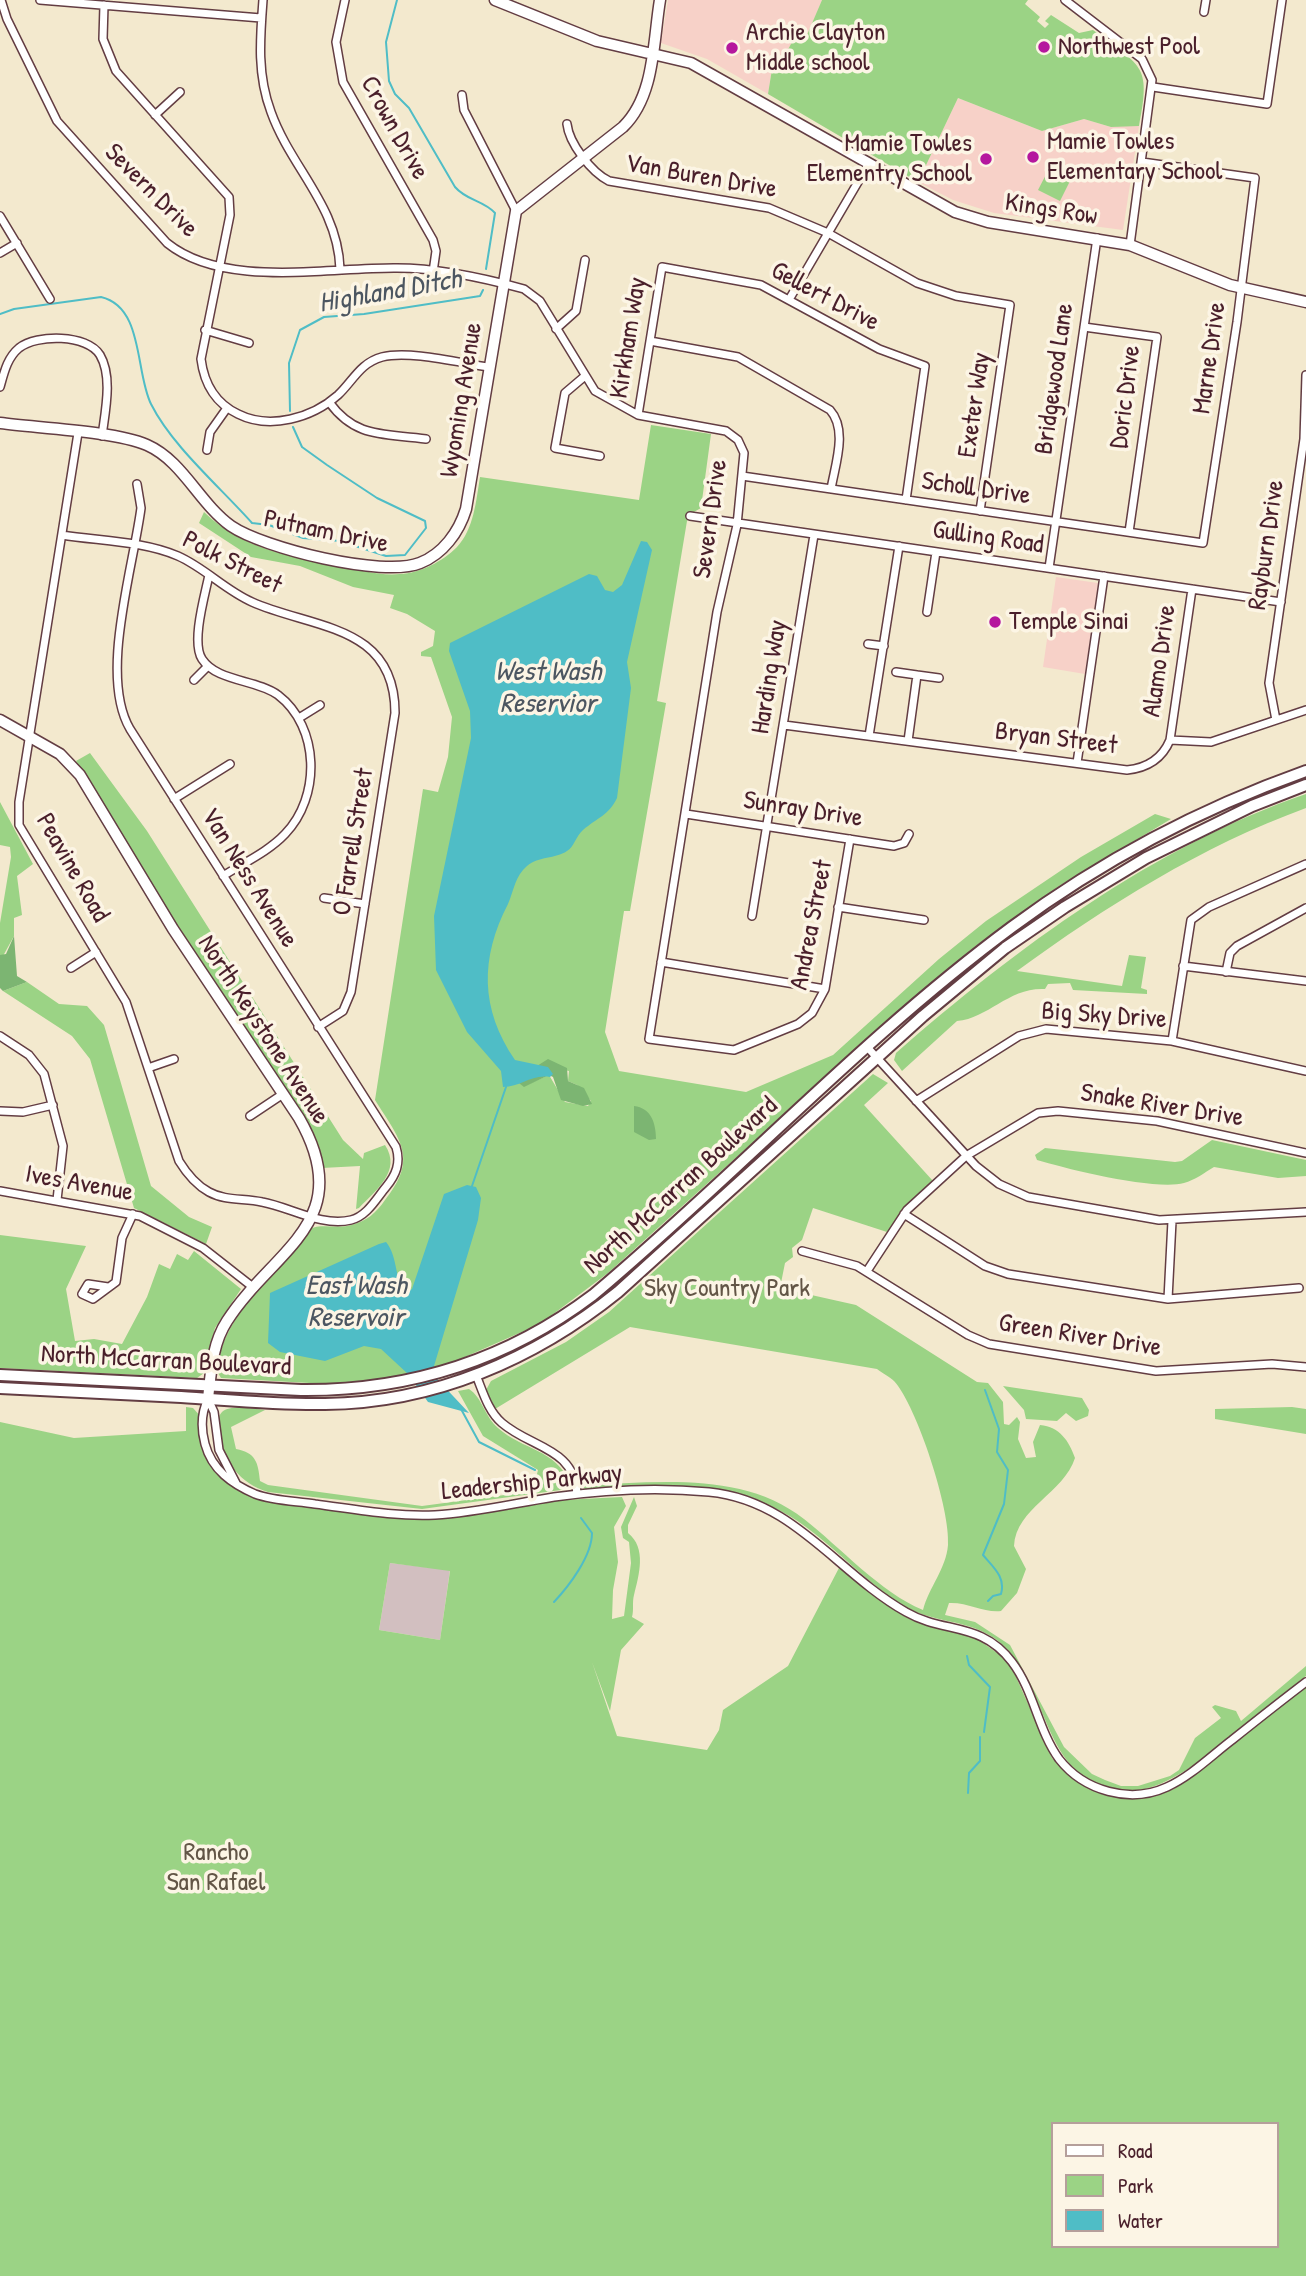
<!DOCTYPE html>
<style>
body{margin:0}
#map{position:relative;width:1306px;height:2276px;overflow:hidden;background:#f3e9ce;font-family:"Patrick Hand",sans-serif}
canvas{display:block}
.legend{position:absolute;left:1051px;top:2122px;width:228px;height:126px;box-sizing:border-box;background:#fcf5e5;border:2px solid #b59f9b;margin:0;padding:9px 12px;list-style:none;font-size:21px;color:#4a1f2b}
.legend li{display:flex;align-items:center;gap:14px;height:35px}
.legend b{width:35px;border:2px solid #b59f9b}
</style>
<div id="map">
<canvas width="1306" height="2276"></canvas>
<ul class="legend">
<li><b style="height:9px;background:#fff"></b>Road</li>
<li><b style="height:19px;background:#9bd385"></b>Park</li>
<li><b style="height:19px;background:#4fbdc6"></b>Water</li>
</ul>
</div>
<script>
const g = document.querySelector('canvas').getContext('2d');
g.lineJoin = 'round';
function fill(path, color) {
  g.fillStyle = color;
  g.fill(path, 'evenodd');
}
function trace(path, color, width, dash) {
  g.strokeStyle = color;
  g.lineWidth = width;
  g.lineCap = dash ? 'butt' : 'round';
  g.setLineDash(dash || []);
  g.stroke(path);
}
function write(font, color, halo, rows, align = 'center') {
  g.font = font + ' "Patrick Hand",sans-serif';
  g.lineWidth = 7;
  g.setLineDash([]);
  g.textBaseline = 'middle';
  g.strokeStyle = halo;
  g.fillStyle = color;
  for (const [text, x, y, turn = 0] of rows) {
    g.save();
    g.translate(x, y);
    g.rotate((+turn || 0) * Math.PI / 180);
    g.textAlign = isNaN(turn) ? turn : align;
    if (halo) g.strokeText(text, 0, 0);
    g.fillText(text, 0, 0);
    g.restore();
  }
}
fill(new Path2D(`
 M668 0H822L807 36 796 35 786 54 773 63 768 94 707 59 661 43Z
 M958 98 1042 131 1084 119 1111 127 1129 124 1139 126 1123 230 994 213 953 200 918 182Z
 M1056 577 1098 583 1085 674 1043 667Z`), '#f7d1c8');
fill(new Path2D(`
 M390 1563 450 1570 440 1640 379 1630Z`), '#d2bfc0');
fill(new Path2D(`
 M822 0H1028L1025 4 1040 17 1037 21 1045 28 1049 24 1045 21 1051 15 1079 33 1093 30C1140 67 1152 62 1139 126L1111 127 1084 119 1042 131 958 98 918 182 768 94 773 63 786 53 796 35H807Z
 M1053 161 1075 171 1060 201 1038 190Z
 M651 425 711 434 701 508 692 513 687 521 657 701 666 703 630 911H624L605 1032 619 1071 746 1092 833 1055 939 959 986 921 1081 857 1155 814 1171 819 1059 886 977 945 901 1009 608 1273 540 1324 449 1364 390 1378 327 1384 221 1378 218 1373C219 1314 279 1276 310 1229 320 1223 339 1229 351 1225 367 1221 376 1213 385 1200 419 1158 400 1140 375 1100L423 789 438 792 448 757 452 717 431 657 421 656V652L433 646 435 631 407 614 390 608 394 595 353 587 300 566 251 557 199 523 204 512C243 550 290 556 341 566 360 570 380 576 400 574 420 573 442 562 457 547 474 529 476 501 480 477L639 500ZM539 1065 569 1071 568 1081 577 1085 591 1101 588 1106 565 1102 549 1075 524 1086 515 1080Z
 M90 753 147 831 343 1140 363 1159 364 1153 385 1145C402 1171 376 1190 359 1208L356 1209 360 1166 322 1168 315 1137 306 1119 179 930 76 761Z
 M1306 794V808C1202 846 1106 906 1017 971L1122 986 1129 955 1146 957 1141 988 1147 990V994L1073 990 1070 983 1048 984 1045 989C1009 987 989 1018 957 1021L902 1071 894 1060 896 1053C1016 948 1154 846 1306 794Z
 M0 802 33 864 17 876 22 915 14 918V936L3 956 0 955V923L11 857 10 847 0 845Z
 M27 982 59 1004 87 1006 104 1025 151 1186 189 1217 212 1227 206 1244 134 1208 90 1059 72 1036 3 991Z
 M873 1074 888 1083 864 1105 933 1181 904 1208 887 1232 813 1208 802 1240 792 1248 793 1257 785 1263 780 1288 856 1305 977 1382 988 1383 1003 1402 1004 1424 1009 1425 1017 1417 1020 1422 1018 1439 1026 1458 1036 1457 1033 1442 1040 1425C1060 1427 1069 1441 1075 1458 1064 1493 1016 1508 1014 1546L1026 1569 1017 1593 1001 1611C984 1613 968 1602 949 1603L945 1615 975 1622 1010 1645 1064 1747 1092 1774 1105 1780 1121 1786H1138L1170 1776 1179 1770 1195 1738 1221 1718 1212 1707 1215 1705 1236 1711 1241 1721 1306 1666V1676C1266 1708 1180 1791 1131 1791 1038 1789 1054 1686 998 1641 969 1618 931 1624 900 1604 867 1582 838 1551 806 1527 740 1478 664 1488 586 1490L581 1485C655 1483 742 1470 804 1519 840 1547 881 1593 923 1610 929 1587 946 1569 948 1545 951 1511 917 1406 894 1381 890 1377 882 1373 877 1369L630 1327 495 1409 486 1390 491 1381 566 1342 609 1312Z
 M1212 1140 1306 1160V1176L1278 1178 1214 1167C1204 1173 1195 1180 1184 1183 1156 1191 1067 1169 1037 1160L1035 1155 1045 1148 1175 1162 1182 1161Z
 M0 1235 86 1246 66 1289 75 1341 94 1339 122 1344 147 1297 159 1264 170 1269 177 1254 188 1260 194 1251 241 1289 215 1328 204 1373 197 1378 0 1368Z
 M1003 1386 1082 1398 1089 1410 1088 1416 1076 1421 1066 1413 1057 1421 1026 1419 1024 1410Z
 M469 1389C482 1397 485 1417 498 1428 522 1450 556 1449 570 1483L568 1489 422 1509 268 1492C241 1484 221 1460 219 1432 219 1424 217 1417 222 1412 231 1404 254 1409 265 1410L231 1427 236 1449C256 1453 258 1462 260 1481L268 1485 422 1506 512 1494 521 1485 536 1478 538 1470 483 1436 458 1391Z
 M186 1407 193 1408 201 1417C199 1457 230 1490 266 1502L433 1519 561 1500 622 1497 626 1506 614 1527 618 1562 613 1590 612 1619 624 1616 631 1563 629 1542 623 1538 621 1527 634 1497 637 1506 628 1525V1533C647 1548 639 1575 634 1595 632 1602 634 1610 632 1617L644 1624 621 1650 610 1711 592 1662 617 1736 707 1750 719 1730 723 1710 788 1666 840 1566 902 1615 925 1625 973 1636 1003 1657 1013 1670 1052 1758 1068 1775 1101 1794 1139 1799 1174 1789 1306 1687V2276H0V1422L74 1438 186 1431ZM390 1563 450 1571 440 1640 379 1630ZM1052 2124H1276V2246H1052Z
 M1292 1407 1306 1409V1434L1215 1419V1409Z`), '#9bd385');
fill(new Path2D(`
 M14 936 17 976 27 982 3 991 0 988V955L6 954Z
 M548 1059 567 1068 568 1081 584 1088 592 1104 583 1106 561 1100 553 1077 549 1075 524 1087 515 1080Z
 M634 1106C651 1108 656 1123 656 1139L649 1140 634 1132Z`), '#7cb572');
fill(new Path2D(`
 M641 541 647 542 652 550 627 662 631 688 617 798C609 815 597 818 583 830 576 836 574 847 567 851 555 859 539 856 527 866 515 876 514 890 508 904 480 958 480 1009 515 1060L548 1067 553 1074 550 1077C531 1074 521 1087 503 1087L501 1071 467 1032 436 970 434 916 471 738 470 711 449 651 450 643 589 574 597 576 605 590 613 592 622 585Z
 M467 1185 476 1187 481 1198 478 1220 434 1366 438 1380 469 1413 428 1402 408 1374 381 1349 364 1346 325 1361 280 1352 268 1343 270 1293 379 1244 386 1242C398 1256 394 1279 406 1293L412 1289 444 1194Z`), '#4fbdc6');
trace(new Path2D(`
 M397 0 386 42 389 81 395 94 409 108 455 187C467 201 483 200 495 213L486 269
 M0 314 14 309 101 297C144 307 135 372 151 404 172 446 220 487 252 523L269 525 303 538 340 541 386 556 405 555 426 528 425 521 377 498 327 465 302 447 293 427
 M290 411 289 363 300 330 324 317 364 314 480 296 483 290
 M472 1186 506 1087
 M985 1390 999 1429 997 1452 1008 1470 1004 1504 983 1555C993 1567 1006 1577 1001 1594L993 1596 988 1601
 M461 1409 479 1442 535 1470
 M554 1602C569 1586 592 1556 592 1533L581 1518
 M967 1656 969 1665 990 1687 984 1732
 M968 1793 969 1773 980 1761V1737`), '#4fbdc6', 2);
const street = new Path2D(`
 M1 0 7 19 57 121 167 243C224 289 328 267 397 268 439 268 484 278 524 289L540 301 595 391 638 415 726 431 738 440 744 453 737 525 717 612 649 1039 734 1050 798 1024 812 1013 825 989 850 839
 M40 0 261 18
 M263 0C260 39 257 75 271 112 291 168 338 206 340 269
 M345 0 336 42 343 82 433 240 436 251 433 272
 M1065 0 1142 59 1152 80 1130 245
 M104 5 103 39 116 71 229 197 230 215 201 359C204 383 215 403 238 414 270 430 312 418 338 395 353 381 360 363 382 357 409 350 460 363 488 367
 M1204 12 1206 0
 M1153 87 1267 104 1282 0
 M462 95 464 110 516 211
 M155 115 180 92
 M567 124C569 143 591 172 609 181L769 208 828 233 917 283 956 296 1010 305 980 511
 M0 216 50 299
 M0 253 17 243
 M790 298 868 165
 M1084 327 1157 337 1129 532
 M556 329 576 311 585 260
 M205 330 249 343
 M650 341 738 357 830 410C848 430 835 465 831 489
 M585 376 565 393 555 448 600 456
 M0 387C4 373 7 358 19 348 37 334 87 334 100 355 113 377 105 412 102 436
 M329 402C356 439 384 433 426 439
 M638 415 662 267 761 285 879 349 925 366 906 500
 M78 433 19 802V825L126 1002 179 1161C187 1174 196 1185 209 1192 225 1201 244 1198 262 1202 290 1207 321 1227 351 1220 367 1216 376 1199 386 1187 396 1175 401 1163 396 1147L130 729C99 676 133 569 141 508L137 484
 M207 450 210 432 227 408
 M742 476 1203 543 1237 322 1255 178 1142 162
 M690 516 1281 602
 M62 535C99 541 144 541 178 556 205 568 225 590 252 602 313 629 395 624 395 713L351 992 343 1011 318 1027
 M1049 568 1097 238
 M209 575C205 595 191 642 202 659 217 682 256 679 278 695 320 727 321 797 285 834 268 852 243 863 223 876
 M927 612 936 552
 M868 644 884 646
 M896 672 917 675
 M194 680 208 666
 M299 718 320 705
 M1276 720 1269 683 1304 439 1306 375
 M784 725 1127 770C1147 768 1162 759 1170 740L1192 589
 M869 736 899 546
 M1170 740 1211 742 1306 710
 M908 741 917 675 939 678
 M1077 763 1104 576
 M174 799 230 764
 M686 814 894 846 904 843 909 834
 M324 898 365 904
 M838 907 924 920
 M752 916 814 535
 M661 962 825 989
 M1183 966 1306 981
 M71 968 96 952
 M1226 972 1230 953 1237 946 1306 908
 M0 1036 29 1055 44 1074 63 1146 57 1200
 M1172 1041 1191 920 1209 907 1306 864
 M868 1048 976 1166 999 1184 1028 1197 1159 1220 1306 1212
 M148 1068 174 1059
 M916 1101 1019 1036 1046 1029 1172 1041 1306 1071
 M0 1111 23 1112 53 1105
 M250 1116 283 1094
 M0 1191 140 1216 203 1248 254 1288
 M904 1214 985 1266 1008 1274 1168 1299 1299 1288
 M802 1251 857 1266 968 1335 989 1344 1156 1371 1272 1364 1306 1367
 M867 1271 907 1210 966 1156 1038 1113 1058 1111 1157 1121 1306 1153
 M108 1287 88 1284 82 1294 93 1299 116 1282 122 1238 133 1214
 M1168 1299 1172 1221
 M476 1375C483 1392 488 1411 502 1423 531 1448 575 1448 577 1494
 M208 1399C201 1413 201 1429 205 1444 212 1470 232 1484 255 1494 274 1501 296 1501 315 1504 354 1509 395 1517 435 1515 475 1513 515 1503 554 1497 603 1490 659 1487 709 1492 794 1500 837 1573 906 1612 944 1634 981 1621 1012 1662 1034 1691 1038 1730 1059 1759 1084 1791 1130 1804 1167 1787 1191 1776 1211 1756 1232 1740 1257 1720 1281 1701 1306 1682
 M208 1399 214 1412 219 1450 236 1483`);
const secondary = new Path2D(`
 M495 0 597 41 691 63 955 212 988 222 1130 245 1230 285 1306 302
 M0 423C37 428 115 431 147 445 183 461 199 503 231 526 263 548 383 578 420 563 443 554 459 532 466 509L516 211 623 127C655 96 653 42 660 0
 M0 720 60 754 80 775 173 929 299 1118C359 1222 272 1250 227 1321 212 1344 211 1372 208 1399`);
const primary = new Path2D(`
 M0 1375 301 1390C409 1391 507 1360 593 1295 735 1176 862 1038 1012 927 1101 861 1202 808 1306 771
 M0 1388C60 1391 121 1394 181 1397 229 1400 277 1405 325 1404 434 1403 535 1359 618 1292L923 1016 1005 948 1065 907 1146 858 1252 806 1306 785`);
trace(street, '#633d43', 10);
trace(secondary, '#633d43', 13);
trace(primary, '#633d43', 14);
trace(street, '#fff', 7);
trace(secondary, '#fff', 10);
trace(primary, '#fff', 10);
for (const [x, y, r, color] of [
 [1044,47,7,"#b5179e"],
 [732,48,7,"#b5179e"],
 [1033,157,7,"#b5179e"],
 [986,159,7,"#b5179e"],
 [995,622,7,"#b5179e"]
]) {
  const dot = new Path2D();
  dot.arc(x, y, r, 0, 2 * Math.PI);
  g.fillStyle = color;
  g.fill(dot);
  trace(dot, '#fcf5e5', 2.5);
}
write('26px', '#4a1f2b', '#fcf5e5', [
 ["Archie Clayton",746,33],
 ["Middle school",746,63],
 ["Northwest Pool",1058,47],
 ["Mamie Towles",1047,142],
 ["Elementary School",1047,172],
 ["Mamie Towles",972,144,"right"],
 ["Elementry School",972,174,"right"],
 ["Temple Sinai",1009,622]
], 'left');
write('26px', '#4a1f2b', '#fcf5e5', [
 ["Crown Drive",394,128,61],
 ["Van Buren Drive",701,177,10],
 ["Severn Drive",151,191,45],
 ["Kings Row",1051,210,9],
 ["Gellert Drive",825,297,28],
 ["Kirkham Way",629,338,-81],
 ["Marne Drive",1210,358,-82],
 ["Bridgewood Lane",1055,379,-82],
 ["Doric Drive",1126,397,-83],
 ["Wyoming Avenue",462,400,-81],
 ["Exeter Way",975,405,-82],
 ["Scholl Drive",976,489,8],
 ["Severn Drive",711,519,-82],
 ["Putnam Drive",326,532,12],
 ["Gulling Road",988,538,8],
 ["Rayburn Drive",1267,545,-82],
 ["Polk Street",232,563,27],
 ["Alamo Drive",1160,661,-82],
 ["Harding Way",770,677,-81],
 ["Bryan Street",1056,739,7],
 ["Sunray Drive",803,810,9],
 ["O Farrell Street",354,842,-81],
 ["Peavine Road",72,868,60],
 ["Van Ness Avenue",249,878,58],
 ["Andrea Street",812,925,-79],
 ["Big Sky Drive",1104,1016,4],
 ["North Keystone Avenue",263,1030,57],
 ["Snake River Drive",1162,1106,9],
 ["Ives Avenue",79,1184,10],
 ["North McCarran Boulevard",681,1186,-42],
 ["Green River Drive",1080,1336,9],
 ["North McCarran Boulevard",166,1361,3],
 ["Leadership Parkway",532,1483,-6]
]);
write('26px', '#625546', '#fcf5e5', [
 ["Sky Country Park",727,1289],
 ["Rancho",216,1853],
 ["San Rafael",216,1883]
]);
write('italic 28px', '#4c5661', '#fcf5e5', [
 ["Highland Ditch",390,292,-10],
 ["West Wash",548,673],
 ["Reservior",548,705],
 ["East Wash",356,1287],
 ["Reservoir",356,1319]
]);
</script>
